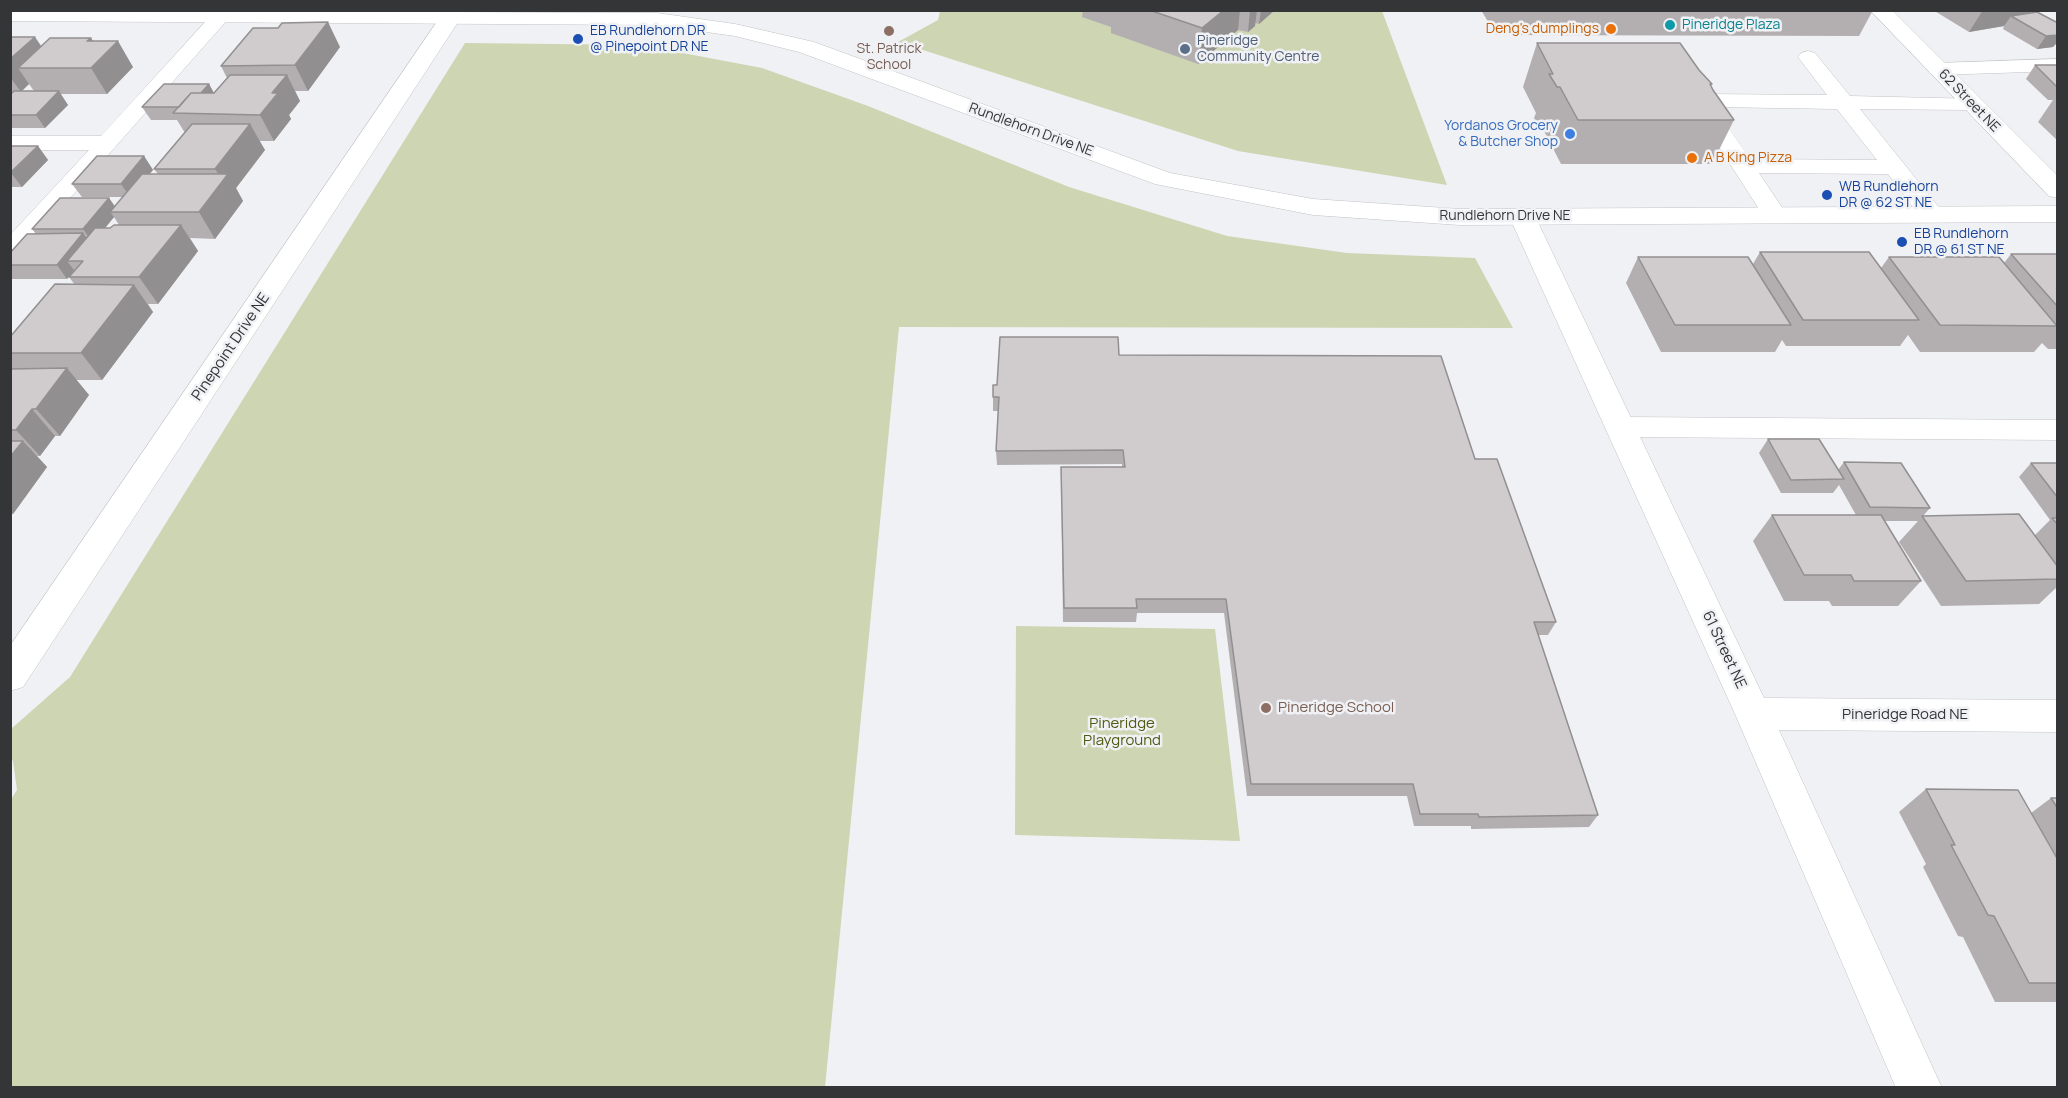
<!DOCTYPE html>
<style>
body{margin:0}
#map{position:relative;width:2068px;height:1098px;overflow:hidden;background:#f0f1f4;font-family:Manrope,sans-serif}
canvas{display:block}
.frame{position:absolute;inset:0;border:12px solid #343536;pointer-events:none}
</style>
<div id="map">
<canvas width="2068" height="1098"></canvas>
<div class="frame"></div>
</div>
<script>
const g = document.querySelector('canvas').getContext('2d');
g.lineJoin = 'round';
function fill(path, color) {
  g.fillStyle = color;
  g.fill(path, 'evenodd');
}
function trace(path, color, width, dash) {
  g.strokeStyle = color;
  g.lineWidth = width;
  g.lineCap = dash ? 'butt' : 'round';
  g.setLineDash(dash || []);
  g.stroke(path);
}
function write(font, color, halo, rows, align = 'center') {
  g.font = font + ' Manrope,sans-serif';
  g.lineWidth = 5;
  g.setLineDash([]);
  g.textBaseline = 'middle';
  g.strokeStyle = halo;
  g.fillStyle = color;
  for (const [text, x, y, turn = 0] of rows) {
    g.save();
    g.translate(x, y);
    g.rotate((+turn || 0) * Math.PI / 180);
    g.textAlign = isNaN(turn) ? turn : align;
    if (halo) g.strokeText(text, 0, 0);
    g.fillText(text, 0, 0);
    g.restore();
  }
}
fill(new Path2D(`
 M940 11H1382L1447 185 1238 151 898 42 938 20Z
 M465 43 640 45 762 68 868 106 1069 187 1227 236 1347 253 1475 258 1513 328 899 327 825 1087H11L10 801 17 790 13 761 11 759V729L70 677Z
 M1016 626 1215 629 1240 841 1015 835Z`), '#cdd5b2');
const lane = new Path2D(`
 M216 10H236L19 256 10 258V235L89 150H10V136H101Z
 M1808 51 1815 53 1850 96 1979 99 1982 104 1979 109 1971 110 1860 109 1941 210 1944 215 1941 220 1932 222 1923 220 1888 174 1759 173 1787 215 1784 220 1775 222 1766 220 1689 100 1692 95 1700 94 1827 95 1798 57 1801 53ZM1714 107 1837 109 1877 160 1750 159Z
 M2058 59V71L1937 75 1930 73 1927 69 1930 65 1937 63Z
 M1622 417 2058 420V440L1622 437 1612 434 1608 427 1612 420Z`);
const street = new Path2D(`
 M445 10H466L23 687 10 691V646Z
 M1870 10H1892L2058 176V198L2049 196Z
 M1522 208 1531 211 1535 216 1764 698 2058 700V732L1779 730 1942 1088H1896L1735 714 1509 216 1513 211Z`);
const secondary = new Path2D(`
 M10 10 657 13 735 24 814 42 1170 173 1313 199 1460 209 2058 206V222L1460 225 1313 215 1155 184 799 52 735 36 657 25 10 21Z`);
trace(lane, '#c0c2c5', 1);
trace(street, '#c0c2c5', 1);
trace(secondary, '#c0c2c5', 1);
fill(lane, '#fff');
fill(street, '#fff');
fill(secondary, '#fff');
fill(new Path2D(`
 M1083 10H1275L1259 24 1255 23V26L1248 32 1238 30 1198 64 1111 33V27L1082 17Z
 M1481 10H1873L1859 36 1496 35Z
 M1933 10H2032L2031 13 2053 47 2037 49 2003 29 2004 26 1969 32Z
 M10 37 41 46 91 38 93 41 133 67 107 94H60L68 105 45 128H10ZM29 84 34 91H21Z
 M1537 43 1699 70 1712 84 1711 86 1713 90 1734 120 1712 164H1561L1544 131H1541L1534 118 1536 113 1523 87Z
 M340 47 308 91H295L300 101 289 115 291 119 274 141H259L265 150 236 188 243 201 215 239 190 238 198 251 158 304H148L153 312 102 380H76L89 395 60 436H55L40 456H37L47 467 13 514H10V337L75 285 69 277 75 270 67 279H11L10 253 36 234 32 229 109 198 115 206 123 197H82L72 184 144 156 153 170 149 174H158L154 169 185 133 177 120H151L142 107 209 84 214 93 227 78 221 66ZM114 217 119 225 110 228H105Z
 M2035 65H2058V141L2038 122 2053 100H2048L2026 79Z
 M10 146H38L48 160 22 187H10Z
 M1760 252 1881 268 1889 257 2004 263 2011 254H2058V349H2048L2042 343 2034 352H1920L1908 335 1900 346H1786L1782 340 1775 352H1661L1626 283 1638 257 1753 264Z
 M1119 355 1475 459 1556 622 1548 635H1538L1598 815 1589 827 1471 829V826H1414L1407 796H1247L1224 613H1137L1136 622H1063L1061 467H1122V464L997 465 996 451 998 411H993V397L997 385Z
 M1768 439 1838 470 1844 462 1930 508 1923 516 2034 536 2050 520 2019 477 2031 463H2058V588L2057 587 2039 604 1941 606 1899 542 1918 521H1885L1921 581 1898 606H1832L1829 601H1784L1753 541 1772 515H1856L1839 485 1833 493H1781L1759 453Z
 M1926 789 2031 813 2051 798H2058V1002H1995L1963 937 1958 936 1923 867 1926 864 1899 812Z`), '#b3afb1');
fill(new Path2D(`
 M1224 10H1240L1238 30 1198 64 1202 28Z
 M1250 10H1257L1255 26 1248 32Z
 M1261 10H1275L1259 24Z
 M1983 10H2032L2024 23 2011 16 2004 26 1969 32Z
 M328 22 340 47 308 91 295 65Z
 M2058 35V42L2053 47 2037 49 2046 36Z
 M35 37 52 62 18 68 29 84 21 92 10 77V59Z
 M91 38 102 57 118 41 133 67 107 94 91 68 87 41Z
 M287 75 300 101 289 115 291 119 274 141 260 115 272 93Z
 M209 84 216 97 189 107Z
 M59 91 68 105 45 128 36 115Z
 M250 124 265 150 236 188 243 201 215 239 199 212 223 181 215 169Z
 M38 146 48 160 22 187 11 173Z
 M144 156 153 170 130 197 121 184Z
 M109 198 118 212H110L114 217 93 243 83 229Z
 M181 225 198 251 158 304 139 277Z
 M83 233 93 247 67 261 74 270 67 279 57 265Z
 M134 285 153 312 102 380 81 353Z
 M67 368 89 395 60 436 36 409Z
 M32 409 55 436 40 456 16 430Z
 M23 441 47 467 13 514 10 511V457Z`), '#928f90');
const building = new Path2D(`
 M1149 10H1224L1202 28Z
 M2037 12 2058 23V35L2046 36 2011 16Z
 M328 22 295 65 221 66 253 28H278L282 23Z
 M10 37H35L10 59Z
 M50 38H91L87 41H118L91 68H18Z
 M1537 43H1680L1699 70 1712 84H1710L1713 90 1734 120H1578L1560 87H1557L1549 74H1553Z
 M2035 65H2058V87H2057Z
 M230 75H287L272 93H278L260 115 173 113 191 93H214Z
 M164 84H209L201 93H191L179 107H142Z
 M14 91H59L36 115H10V95Z
 M192 124H250L215 169H154Z
 M10 146H38L10 173Z
 M97 156H144L121 184H72Z
 M142 174H228L199 212H110Z
 M60 198H109L83 229H32Z
 M114 225H181L139 277H69L83 261H67L95 228H110Z
 M83 233 57 265H10V253L27 234Z
 M1760 252H1869L1919 320H1803Z
 M2011 254H2058V307Z
 M1638 257H1748L1791 325H1675Z
 M1889 257H1999L2057 326 1940 325Z
 M55 284 134 285 81 353H10V337Z
 M1000 337H1118L1119 355 1441 356 1475 459H1497L1556 622H1534L1598 815 1479 817 1478 814H1420L1413 784H1251L1226 599H1136L1137 608H1064L1061 467H1125L1123 450 996 451 999 397H993V385H997Z
 M67 368 36 409H32L16 430H10V369Z
 M1768 439H1819L1844 479 1791 480Z
 M10 441H23L10 457Z
 M1844 462 1901 463 1930 508 1870 507Z
 M2031 463H2058V498Z
 M2019 514 2058 567V579L1966 581 1922 516Z
 M1772 515H1881L1921 581H1854L1851 575H1804Z
 M2052 518H2058V525Z
 M1926 789 2018 790 2058 860V983H2029L1994 916 1988 915 1951 845H1955Z
 M2051 798H2058V809Z`);
fill(building, '#d0ccce');
trace(building, '#928f90', 1.5);
for (const [x, y, r, color] of [
 [1670,25,6,"#0f9aa8"],
 [1611,29,6,"#e8710a"],
 [889,31,6,"#8d6e63"],
 [578,39,6,"#1a4fb4"],
 [1185,49,6,"#5c6f8a"],
 [1570,134,6,"#3f7fe0"],
 [1692,158,6,"#e8710a"],
 [1827,195,6,"#1a4fb4"],
 [1902,242,6,"#1a4fb4"],
 [1266,708,6,"#8d6e63"]
]) {
  const dot = new Path2D();
  dot.arc(x, y, r, 0, 2 * Math.PI);
  g.fillStyle = color;
  g.fill(dot);
  trace(dot, '#f0f1f4', 2);
}
write('14px', '#0d838f', '#f0f1f4', [
 ["Pineridge Plaza",1682,25]
], 'left');
write('14px', '#c56008', '#f0f1f4', [
 ["Deng's dumplings",1599,29],
 ["A B King Pizza",1704,158,"left"]
], 'right');
write('14px', '#164399', '#f0f1f4', [
 ["EB Rundlehorn DR",590,31],
 ["@ Pinepoint DR NE",590,47],
 ["WB Rundlehorn",1839,187],
 ["DR @ 62 ST NE",1839,203],
 ["EB Rundlehorn",1914,234],
 ["DR @ 61 ST NE",1914,250]
], 'left');
write('14px', '#4e5e75', '#f0f1f4', [
 ["Pineridge",1197,41],
 ["Community Centre",1197,57]
], 'left');
write('14px', '#785e54', '#f0f1f4', [
 ["St. Patrick",889,49],
 ["School",889,65]
]);
write('14px', '#343536', '#f0f1f4', [
 ["62 Street NE",1969,101,46],
 ["Rundlehorn Drive NE",1031,130,20],
 ["Rundlehorn Drive NE",1505,216]
]);
write('14px', '#366cbe', '#f0f1f4', [
 ["Yordanos Grocery",1558,126],
 ["& Butcher Shop",1558,142]
], 'right');
write('15px', '#343536', '#f0f1f4', [
 ["Pinepoint Drive NE",231,347,-56],
 ["61 Street NE",1724,650,65],
 ["Pineridge Road NE",1905,715]
]);
write('15px', '#785e54', '#f0f1f4', [
 ["Pineridge School",1278,708]
], 'left');
write('15px', '#505a10', '#f0f1f4', [
 ["Pineridge",1122,724],
 ["Playground",1122,741]
]);
</script>
